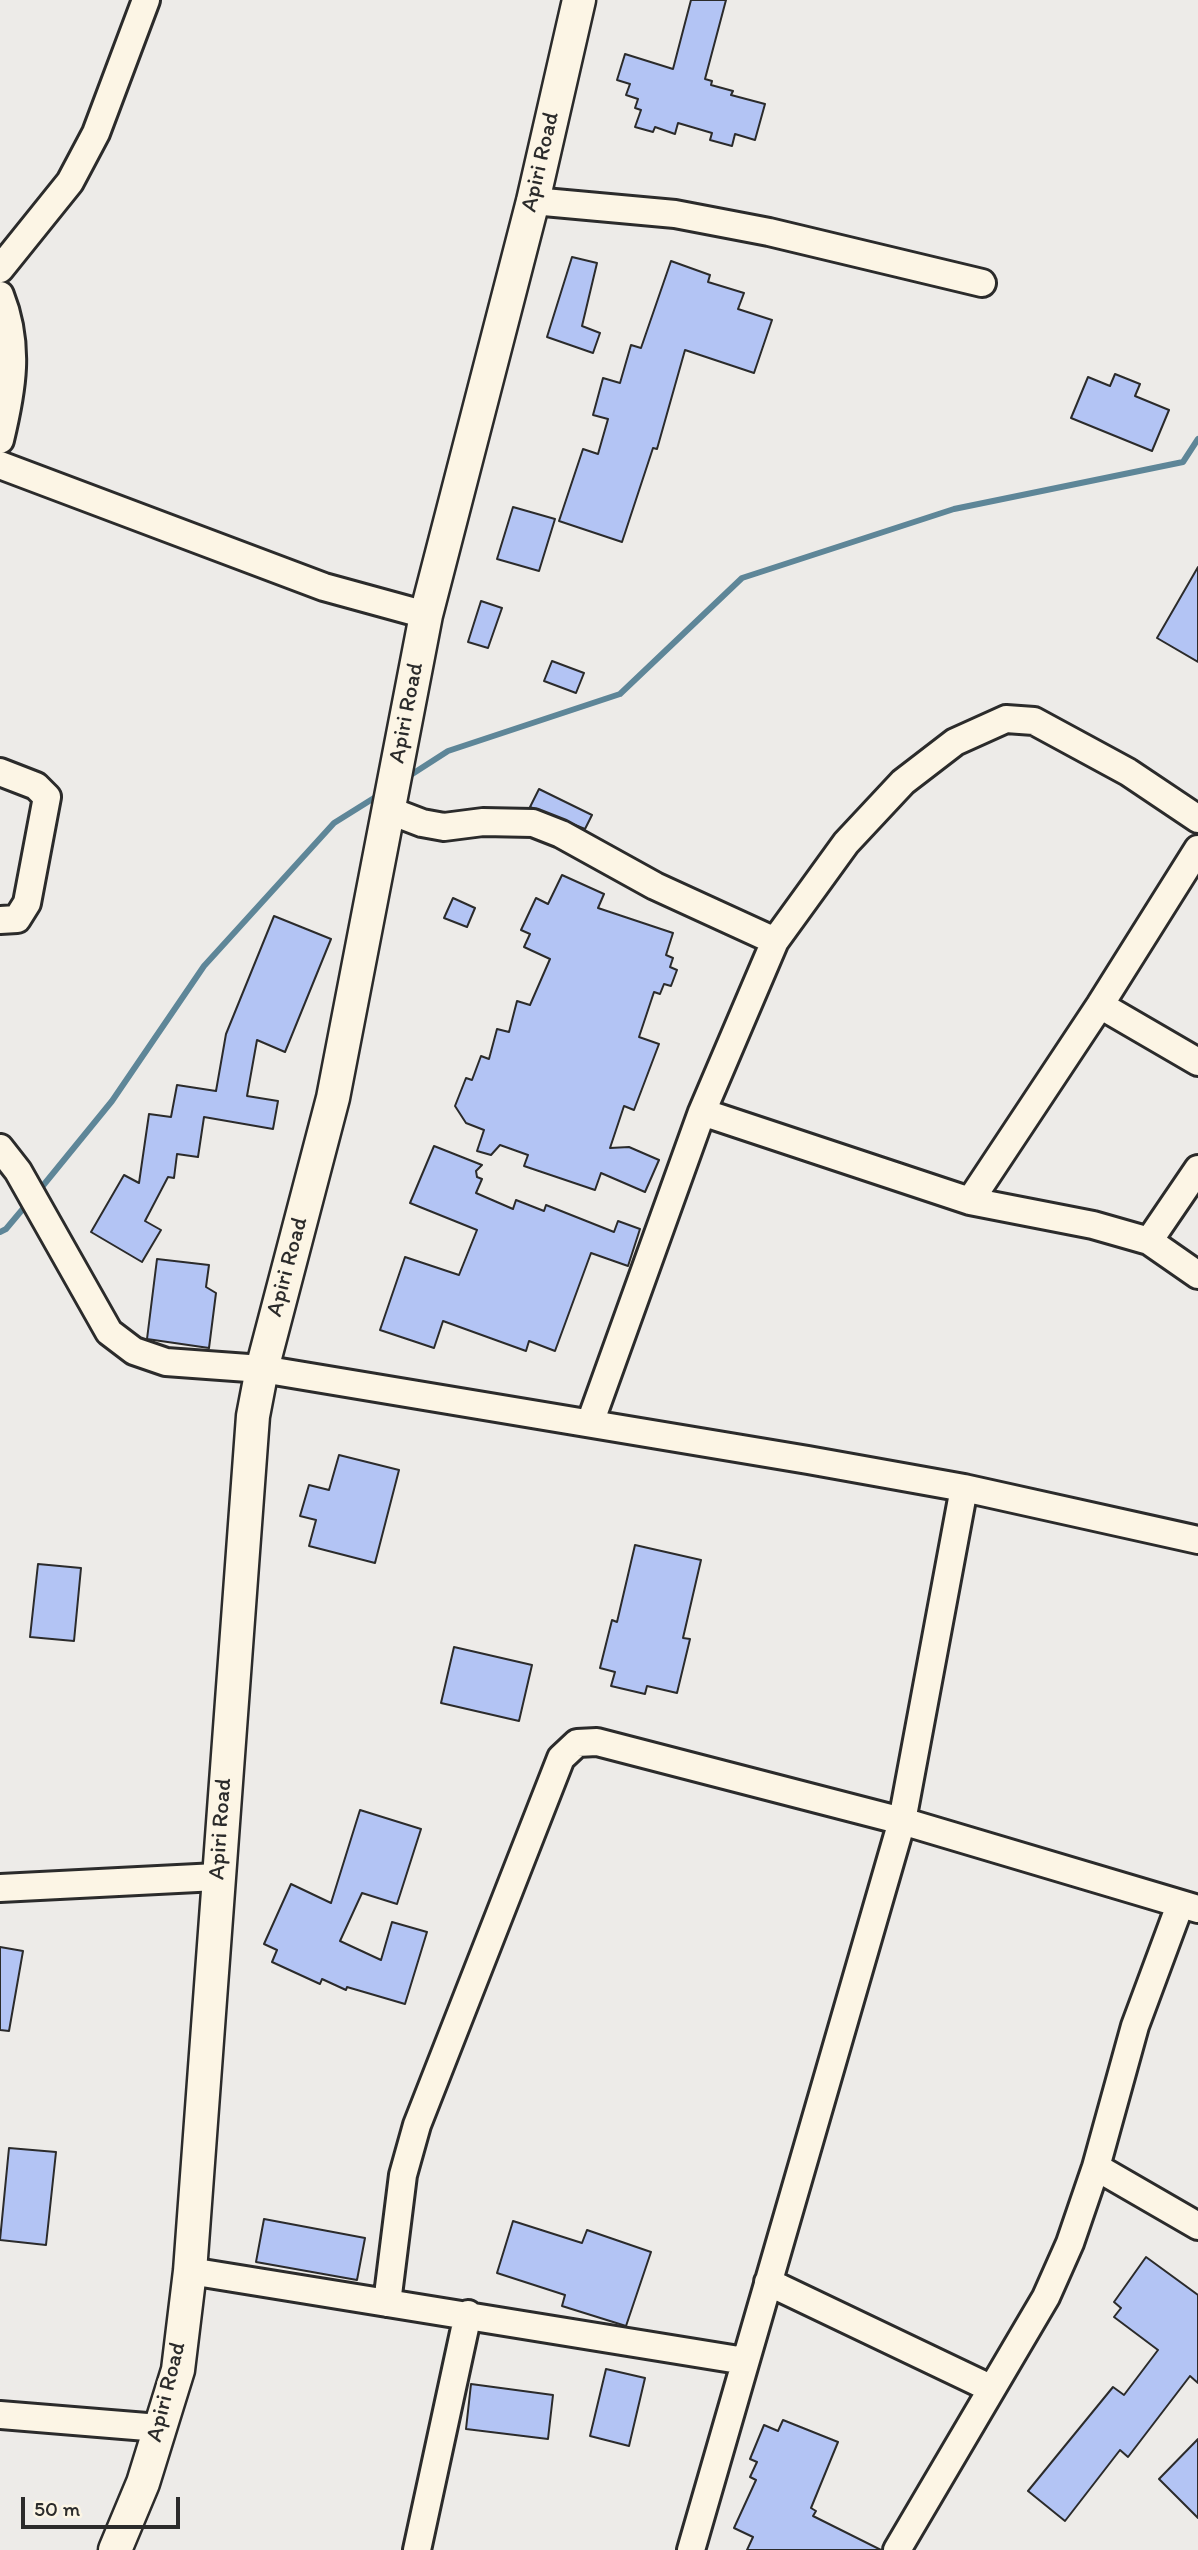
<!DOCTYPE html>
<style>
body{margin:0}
#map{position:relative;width:1198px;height:2550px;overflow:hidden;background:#edebe8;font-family:Itim,sans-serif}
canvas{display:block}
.scale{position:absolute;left:21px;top:2497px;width:159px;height:32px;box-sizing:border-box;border:4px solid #2b2b2b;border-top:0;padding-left:9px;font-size:21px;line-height:24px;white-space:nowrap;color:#2b2b2b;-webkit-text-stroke:5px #fcf5e5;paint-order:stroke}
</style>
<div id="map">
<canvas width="1198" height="2550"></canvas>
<div class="scale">50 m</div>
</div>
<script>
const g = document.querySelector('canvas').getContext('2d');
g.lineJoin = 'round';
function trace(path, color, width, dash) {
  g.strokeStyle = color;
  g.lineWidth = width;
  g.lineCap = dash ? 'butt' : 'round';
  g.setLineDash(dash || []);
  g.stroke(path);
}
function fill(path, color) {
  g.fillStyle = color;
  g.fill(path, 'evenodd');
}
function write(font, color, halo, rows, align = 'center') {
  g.font = font + ' Itim,sans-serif';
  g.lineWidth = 6;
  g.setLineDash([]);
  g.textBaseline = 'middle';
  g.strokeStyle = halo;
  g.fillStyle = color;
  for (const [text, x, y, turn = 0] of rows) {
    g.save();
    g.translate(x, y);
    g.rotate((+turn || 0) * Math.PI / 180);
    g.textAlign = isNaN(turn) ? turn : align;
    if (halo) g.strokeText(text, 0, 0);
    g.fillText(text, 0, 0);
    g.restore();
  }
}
trace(new Path2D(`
 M406 778 448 751 620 694 742 578 954 509 1183 462 1198 439
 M37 1193 112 1101 204 966 334 823 382 793
 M0 1232 6 1229 27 1204`), '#5e8698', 6);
const building = new Path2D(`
 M691 0H726L705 79 712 81 711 85 733 91 731 95 765 104 755 140 735 134 732 146 710 140 712 133 678 123 675 134 655 127 653 132 635 127 641 110 635 108 638 99 626 95 630 84 617 80 625 54 673 69Z
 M572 257 597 263 582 326 600 333 593 353 547 337Z
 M671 261 710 275 708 282 744 293 738 309 772 320 754 373 685 350 657 449 653 448 622 542 559 521 583 449 598 454 608 419 593 415 603 378 620 383 631 345 641 348Z
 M1115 374 1140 384 1135 396 1169 410 1152 451 1071 418 1088 377 1110 386Z
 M513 507 555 519 539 571 497 559Z
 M1198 567V662L1157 638Z
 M481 601 502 608 488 648 468 642Z
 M552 661 584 673 576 693 544 681Z
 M539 789 592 815 585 829 530 807Z
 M562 875 604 894 598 908 673 933 666 955 673 958 670 967 677 970 671 986 664 984 660 994 654 992 639 1037 659 1044 634 1110 624 1106 610 1148 629 1147 659 1160 645 1192 601 1173 595 1190 524 1166 528 1155 500 1145 491 1155 477 1151 484 1130 466 1123 455 1106 466 1078 472 1080 481 1056 489 1059 497 1029 509 1032 517 1001 530 1005 550 959 524 947 530 934 521 930 536 898 548 904Z
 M453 898 475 908 467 927 444 918Z
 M274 916 331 939 285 1052 257 1040 247 1096 278 1101 273 1129 204 1117 198 1157 177 1154 174 1178 168 1177 145 1221 161 1230 142 1262 91 1232 124 1175 139 1183 149 1114 171 1117 177 1085 216 1091 226 1034Z
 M434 1146 482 1165 476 1171 477 1177 482 1179 476 1193 513 1209 516 1200 544 1211 546 1205 614 1232 618 1221 640 1229 628 1266 591 1253 555 1351 529 1341 526 1351 443 1321 434 1348 380 1330 405 1257 459 1275 477 1230 410 1203Z
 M157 1259 209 1265 206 1287 216 1293 209 1348 147 1339Z
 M339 1455 399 1470 375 1563 309 1546 316 1520 300 1516 309 1485 329 1490Z
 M635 1545 701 1560 683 1638 690 1639 677 1693 647 1686 645 1694 611 1686 615 1672 600 1668 612 1620 617 1622Z
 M38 1564 81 1568 74 1641 30 1637Z
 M454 1647 532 1665 519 1721 441 1703Z
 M360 1810 421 1829 397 1904 362 1893 340 1941 381 1960 392 1922 427 1932 405 2004 347 1987 346 1990 322 1979 320 1984 272 1962 277 1950 264 1944 291 1884 331 1903Z
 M0 1947 23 1951 9 2031 0 2030Z
 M9 2148 56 2152 46 2245 0 2240Z
 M264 2219 365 2238 357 2280 256 2262Z
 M513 2221 582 2243 587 2230 651 2252 626 2326 562 2306 565 2295 497 2273Z
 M1146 2257 1198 2295V2383L1190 2376 1128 2457 1120 2450 1065 2521 1028 2491 1113 2387 1124 2395 1158 2350 1114 2317 1121 2308 1114 2302Z
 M606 2369 645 2378 629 2446 590 2436Z
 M471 2384 553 2395 548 2439 466 2429Z
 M783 2420 838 2442 811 2508 816 2511 813 2516 881 2550H747L753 2537 734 2528 756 2480 750 2477 757 2462 750 2459 764 2425 778 2431Z
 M1198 2439V2518L1159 2479Z`);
fill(building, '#b3c4f4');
trace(building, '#2b2b2b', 2);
const minor = new Path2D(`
 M533 201 675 214 769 232 982 283
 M0 269 70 182 96 133 146 0
 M0 295C20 345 12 390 0 440
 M0 465 324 587 426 615
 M0 772 36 786 47 797 27 903 17 919 0 920
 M388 810 422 823 444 827 483 822 533 823 561 834 655 886 775 941
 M1100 1005 1198 1062
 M702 1112 970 1201 1093 1225 1149 1241 1198 1275
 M0 1148 18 1171 109 1332 134 1351 166 1362 262 1369 808 1460 964 1488 1198 1540
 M970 1201 1100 1005 1198 849
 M1149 1241 1198 1169
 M590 1423 702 1112 775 941 846 843 903 782 955 742 1006 719 1034 721 1128 772 1198 819
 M0 1888 217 1877
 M1096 2167 1198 2226
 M190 2271 745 2361
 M768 2282 990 2388
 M387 2303 403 2175 417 2125 561 1758 577 1743 597 1742 902 1821 1198 1909
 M0 2415 159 2428
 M417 2550 468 2314
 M691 2550 902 1821 964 1488
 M897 2550 1046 2297 1070 2243 1096 2167 1135 2026 1180 1905`);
const tertiary = new Path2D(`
 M115 2550 143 2483 178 2370 190 2271 253 1416 262 1369 333 1098 426 615 533 201 579 0`);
trace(minor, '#2b2b2b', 32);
trace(tertiary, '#2b2b2b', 37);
trace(minor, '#fcf5e5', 26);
trace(tertiary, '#fcf5e5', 32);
write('23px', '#2b2b2b', '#fcf5e5', [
 ["Apiri Road",541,162,-77],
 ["Apiri Road",407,713,-79],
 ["Apiri Road",288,1267,-75],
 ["Apiri Road",221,1829,-86],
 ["Apiri Road",167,2392,-76]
]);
</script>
